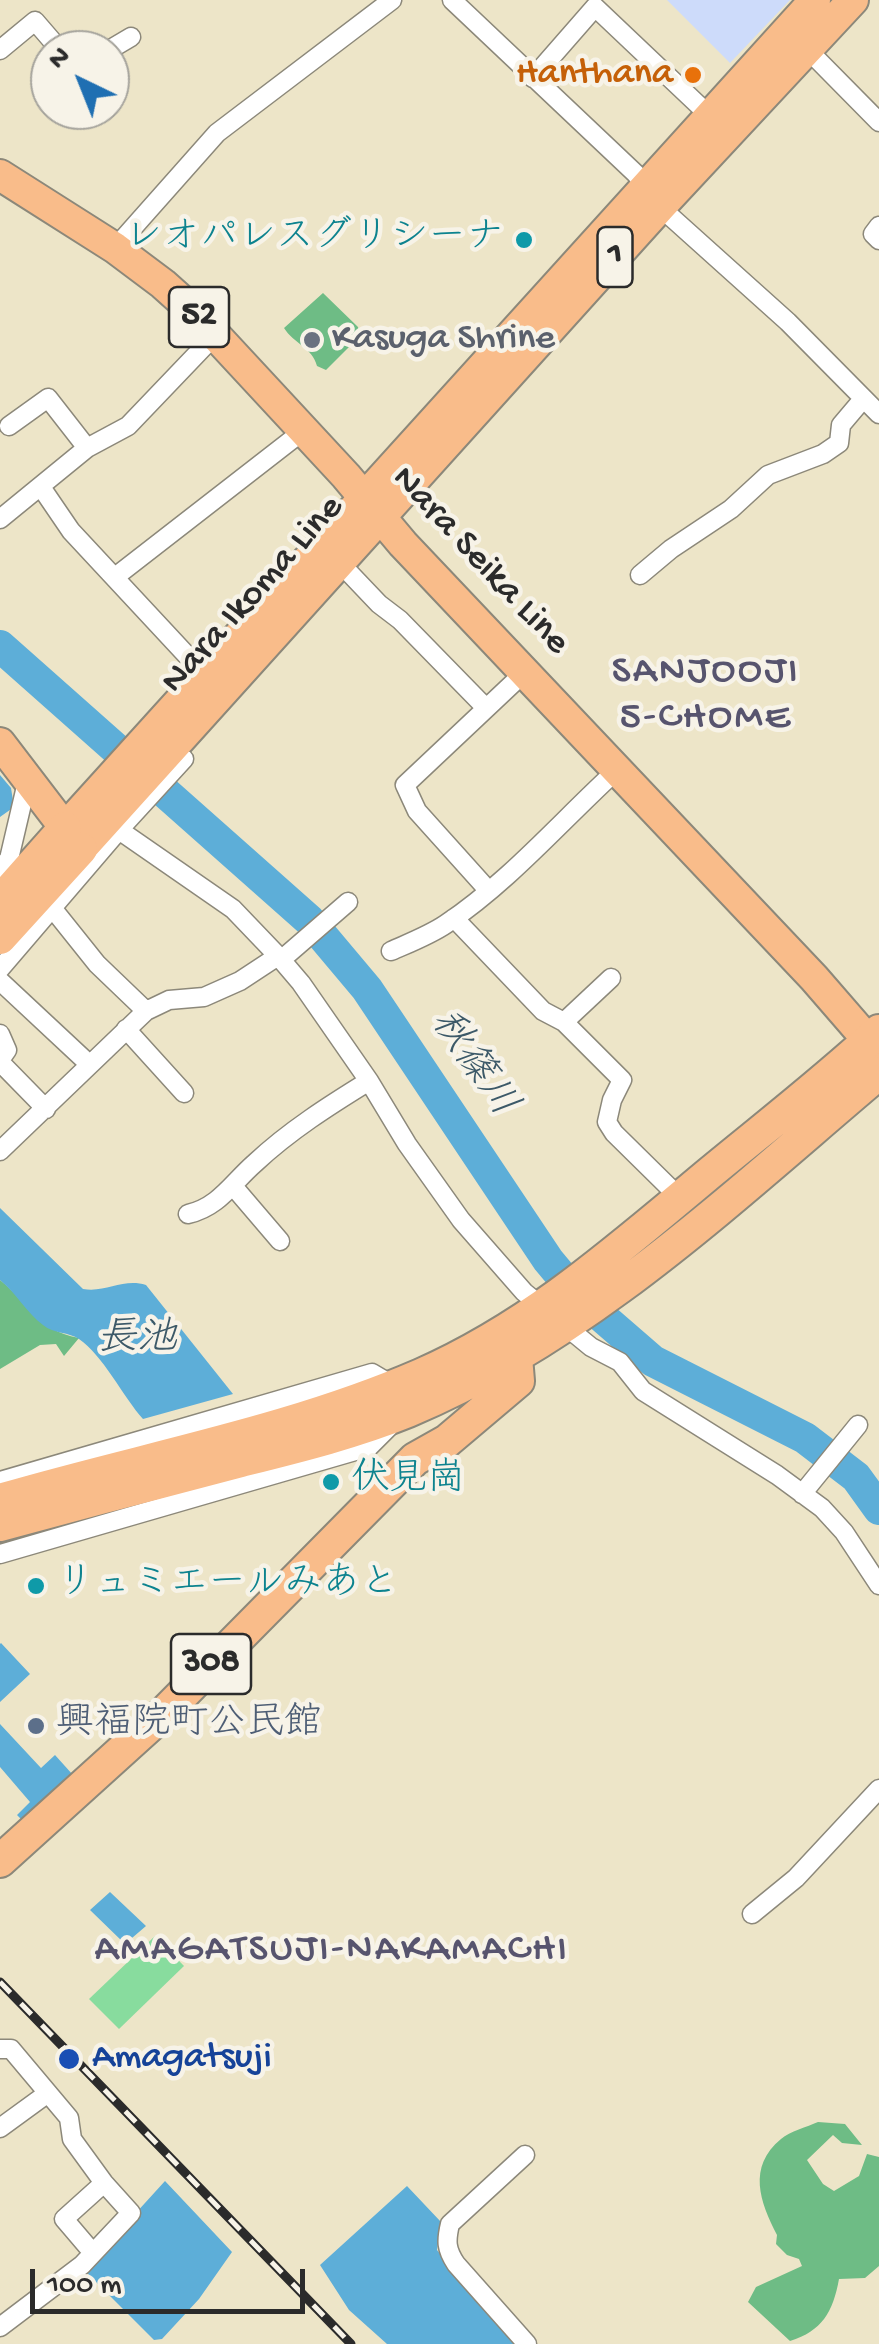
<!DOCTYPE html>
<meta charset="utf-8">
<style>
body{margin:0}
#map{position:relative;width:879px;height:2344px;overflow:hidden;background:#ede5c8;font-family:"Gochi Hand",sans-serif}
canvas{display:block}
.north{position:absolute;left:30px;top:30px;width:100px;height:100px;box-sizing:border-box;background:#f7f3e8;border:2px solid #a5a39c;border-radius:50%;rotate:317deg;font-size:28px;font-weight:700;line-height:40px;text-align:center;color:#2b2b2b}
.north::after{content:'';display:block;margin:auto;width:35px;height:45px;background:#1f6fb2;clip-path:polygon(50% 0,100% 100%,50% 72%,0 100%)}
.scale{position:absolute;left:30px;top:2269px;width:275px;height:45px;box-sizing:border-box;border:5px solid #2b2b2b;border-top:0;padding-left:12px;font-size:30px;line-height:35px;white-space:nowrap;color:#2b2b2b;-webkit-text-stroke:8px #f7f3e8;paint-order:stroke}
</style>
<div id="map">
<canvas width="879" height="2344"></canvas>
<div class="north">N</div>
<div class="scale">100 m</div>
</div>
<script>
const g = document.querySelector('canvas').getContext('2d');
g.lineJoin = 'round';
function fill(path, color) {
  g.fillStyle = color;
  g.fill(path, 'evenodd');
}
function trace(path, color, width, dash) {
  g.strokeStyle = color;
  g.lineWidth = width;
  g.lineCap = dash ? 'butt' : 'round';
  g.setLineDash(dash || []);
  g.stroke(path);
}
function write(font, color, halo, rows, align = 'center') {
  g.font = font + ' "Gochi Hand","Klee One",sans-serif';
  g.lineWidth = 9;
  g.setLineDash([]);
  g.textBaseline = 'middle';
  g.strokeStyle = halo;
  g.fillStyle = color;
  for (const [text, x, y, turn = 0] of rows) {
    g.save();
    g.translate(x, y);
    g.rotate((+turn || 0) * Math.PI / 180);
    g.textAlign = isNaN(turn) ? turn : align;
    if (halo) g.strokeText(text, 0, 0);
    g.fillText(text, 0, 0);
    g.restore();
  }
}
fill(new Path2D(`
 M667 0H790L730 63Z`), '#cddbfa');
fill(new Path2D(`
 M155 1936 184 1966 119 2029 89 1999Z`), '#88dc9e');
fill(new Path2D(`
 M323 293 358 327 360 336 326 370 317 366C312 347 294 344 284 328Z
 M0 1280C32 1306 34 1329 79 1338L64 1356 56 1344 40 1345 0 1369Z
 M818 2122 845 2124 862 2145 842 2143 833 2135 807 2160 823 2184 834 2191 859 2176 867 2154 879 2157V2266L865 2278 839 2279C833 2312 822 2331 790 2341L748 2302 756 2287 802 2266 799 2259 787 2255 776 2244 777 2235C760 2202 747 2167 781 2139 790 2131 807 2127 818 2122Z`), '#6ebc85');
fill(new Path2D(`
 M0 775 11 788 14 807 0 817Z
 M0 1208 83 1289C106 1293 123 1278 146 1285L233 1394 143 1419C124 1398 102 1354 79 1339 69 1332 54 1334 43 1325 27 1313 16 1293 0 1280Z
 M1 1643 30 1674 0 1702V1644Z
 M0 1724 41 1768 55 1755 73 1775 22 1820 17 1815 30 1802 0 1767Z
 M110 1892 146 1926 125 1944 90 1910Z
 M165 2181 232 2252 199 2299 162 2339 154 2340 84 2270Z
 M407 2186 441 2222 437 2250 480 2304 518 2344H387L349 2310 320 2265Z`), '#5daed8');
trace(new Path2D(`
 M0 646 309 920 367 989 548 1260 578 1296 653 1361 805 1438 856 1477 879 1509`), '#5daed8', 32);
const street = new Path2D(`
 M452 0 636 174 670 216 788 322 879 414
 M806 48 879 122
 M0 50 35 21 60 50
 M109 50 131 37
 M533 78 595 7 710 116
 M879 226 873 234 879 240
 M115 248 217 133 392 0
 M9 426 48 398 87 448
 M41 487 71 531 206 676
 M0 519 87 448 128 426 216 334
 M339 562 379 604 400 620 485 707
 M640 575 671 549 731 509 768 475 823 454 839 443 841 425 863 399
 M115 577 303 431
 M184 759 119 830 233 909 278 956 301 983 369 1081 407 1144 461 1220 524 1292 591 1347 620 1362 643 1391 777 1475 822 1508 844 1532 879 1585
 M0 869 9 859 28 778
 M488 890 417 811 405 785 526 671
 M53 909 97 964 146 1011
 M454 918 543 1011 564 1022
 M391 951C409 943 430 935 446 924 510 881 562 820 618 769
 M281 960 348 902
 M0 969 119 830
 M611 978 564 1022 622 1080 612 1100 607 1122 614 1133 680 1198
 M0 981 89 1064
 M126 1029 184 1093
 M0 1034 7 1050 0 1060
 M0 1062 46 1109
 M0 1151 146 1011 169 1000 204 997 240 981 278 956
 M233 1186 280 1241
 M188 1214C219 1207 232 1183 255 1163 289 1131 330 1105 369 1081
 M0 1481 372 1373 394 1386
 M802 1494 858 1425
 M0 1554 369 1447 389 1427
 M752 1914 796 1878 879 1789
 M0 2049H11L69 2118 72 2139 104 2183 131 2213 82 2265 0 2327
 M0 2128 48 2093
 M525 2155 450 2224C446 2241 446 2249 456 2264L527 2344
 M93 2253 64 2219 104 2183`);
const primary = new Path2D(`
 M0 175 115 248 163 284 192 310 346 476 403 544 814 978 879 1053
 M0 743 81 849 661 206 853 0
 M65 828 815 0`);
const highway = new Path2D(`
 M0 901 65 828
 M0 938 81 849
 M0 1500C139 1459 287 1433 421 1375 530 1327 614 1253 705 1177 763 1129 824 1082 879 1031
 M0 1525C80 1503 161 1482 241 1461 297 1447 354 1433 408 1411 587 1336 732 1197 879 1073
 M0 1861 167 1710 415 1459 447 1441 518 1381 516 1357`);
trace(street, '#8c887a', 21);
trace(primary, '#8c887a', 34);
trace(highway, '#8c887a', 36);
trace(street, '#fff', 18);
trace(primary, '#f9bc8a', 30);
trace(highway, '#f9bc8a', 32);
const rail = new Path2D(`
 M0 1982 351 2344`);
trace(rail, '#2b2b2b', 9);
trace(rail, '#f7f3e8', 5, [15]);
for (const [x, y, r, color] of [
 [693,75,10,"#e8710a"],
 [524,240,10,"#0f9aa8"],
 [312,340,10,"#6b7280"],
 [331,1482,10,"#0f9aa8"],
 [36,1586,10,"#0f9aa8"],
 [36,1726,10,"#5c6f8a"],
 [69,2059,12,"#1a4fb4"]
]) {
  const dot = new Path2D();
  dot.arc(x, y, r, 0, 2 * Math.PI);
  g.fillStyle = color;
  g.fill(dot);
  trace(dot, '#f7f3e8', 4);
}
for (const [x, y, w] of [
 [615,257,35],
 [199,317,60],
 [211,1664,80]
]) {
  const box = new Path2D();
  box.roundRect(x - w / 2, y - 30, w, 60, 8);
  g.fillStyle = '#f7f3e8';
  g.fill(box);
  trace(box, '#2b2b2b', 2.5);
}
write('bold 35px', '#2b2b2b', null, [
 ["1",615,257],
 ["52",199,317],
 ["308",211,1664]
]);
write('38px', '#c56008', '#f7f3e8', [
 ["Hanthana",673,75]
], 'right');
write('38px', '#0d838f', '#f7f3e8', [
 ["レオパレスグリシーナ",504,240,"right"],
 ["伏見崗",351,1482],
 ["リュミエールみあと",56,1586]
], 'left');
write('38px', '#5b616d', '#f7f3e8', [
 ["Kasuga Shrine",332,340]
], 'left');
write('38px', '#2b2b2b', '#f7f3e8', [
 ["Nara Seika Line",479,562,47],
 ["Nara Ikoma Line",254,596,-48]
]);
write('38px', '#4e5e75', '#f7f3e8', [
 ["興福院町公民館",56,1726]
], 'left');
write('38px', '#164399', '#f7f3e8', [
 ["Amagatsuji",92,2059]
], 'left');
g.letterSpacing = '2.5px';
write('40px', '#57546e', '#f7f3e8', [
 ["SANJOOJI",706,674],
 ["5-CHOME",706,720],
 ["AMAGATSUJI-NAKAMACHI",332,1952]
]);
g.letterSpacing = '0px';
write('italic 40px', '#3c5968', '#f7f3e8', [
 ["秋篠川",471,1065,55],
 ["長池",137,1342]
]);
</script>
